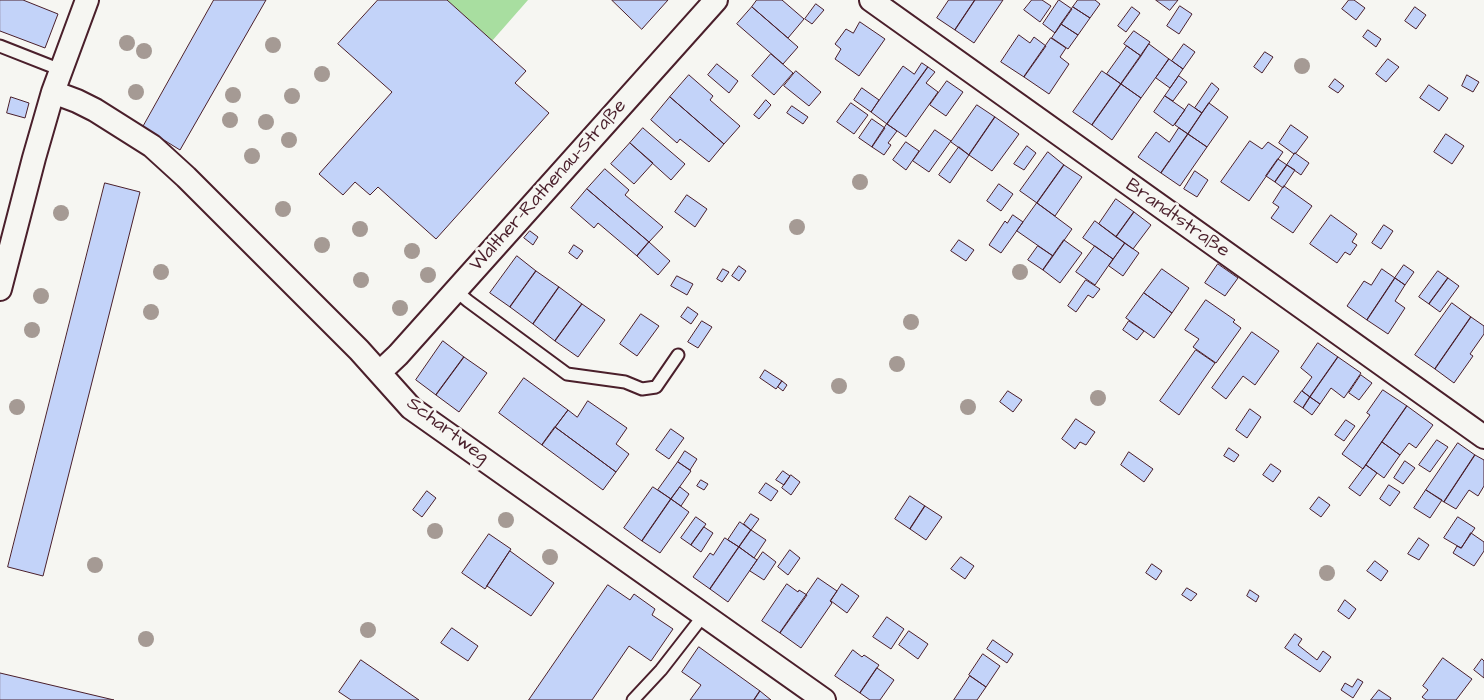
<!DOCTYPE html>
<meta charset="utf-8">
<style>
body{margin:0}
canvas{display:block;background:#f6f6f2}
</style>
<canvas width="1484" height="700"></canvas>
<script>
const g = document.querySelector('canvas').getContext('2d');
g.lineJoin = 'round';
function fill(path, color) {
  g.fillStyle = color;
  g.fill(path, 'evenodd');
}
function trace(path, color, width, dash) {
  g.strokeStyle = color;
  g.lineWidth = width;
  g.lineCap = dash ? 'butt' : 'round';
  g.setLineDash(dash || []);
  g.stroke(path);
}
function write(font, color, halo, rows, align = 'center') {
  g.font = font + ' "Architects Daughter",sans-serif';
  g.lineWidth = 5;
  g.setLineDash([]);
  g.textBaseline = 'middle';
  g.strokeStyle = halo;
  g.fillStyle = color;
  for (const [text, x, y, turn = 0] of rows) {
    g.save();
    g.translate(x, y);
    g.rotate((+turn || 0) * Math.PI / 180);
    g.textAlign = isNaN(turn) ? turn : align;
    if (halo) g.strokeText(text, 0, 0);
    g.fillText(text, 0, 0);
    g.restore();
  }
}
fill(new Path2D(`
 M447 0H528L492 41Z`), '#a8dea0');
const building = new Path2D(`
 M0 0H23L58 14 45 48 0 31Z
 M214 0H266L180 150 143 127Z
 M378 0H447L526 71 515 83 549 113 436 239 378 187 370 195 355 182 343 195 319 174 392 92 338 44Z
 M612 0H668L642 29Z
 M757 0H782L804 19 788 38 752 7Z
 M949 0H975L955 30 937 18Z
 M975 0H1003L974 43 955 30Z
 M1032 0H1042L1051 6 1040 22 1024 10Z
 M1059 0 1072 9 1055 33 1043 24Z
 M1078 0H1095L1100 4 1090 18 1073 7Z
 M1156 0H1178L1170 10Z
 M1349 0H1354L1365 8 1356 20 1342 9Z
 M816 4 824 10 812 24 805 19Z
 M1180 6 1192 14 1179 34 1167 26Z
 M752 7 798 47 783 64 737 24Z
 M1073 7 1090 18 1078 35 1061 24Z
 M1132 7 1140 13 1126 32 1118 26Z
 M1415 7 1426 15 1416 29 1405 21Z
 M860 22 885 39 859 76 835 59 841 49 835 44 846 29 853 33Z
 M1061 24 1078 35 1068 49 1052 38Z
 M1368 30 1381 39 1376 47 1363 37Z
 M1134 31 1150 42 1141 56 1124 44Z
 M1019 35 1030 43 1034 37 1046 46 1024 77 1001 62Z
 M1051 38 1066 48 1060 57 1069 64 1049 94 1024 77Z
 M1149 44 1169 59 1141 98 1121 84Z
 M1184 44 1195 52 1183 69 1172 61Z
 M1127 46 1141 56 1121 84 1107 74Z
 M1265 52 1273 57 1262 73 1254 67Z
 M771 54 793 73 774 95 752 76Z
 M1169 59 1183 69 1170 88 1156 78Z
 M1388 59 1399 67 1386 82 1376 74Z
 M922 63 928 67 887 124 871 112 903 66 914 74Z
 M717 64 738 81 729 93 708 75Z
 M928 67 935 72 926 83 938 92 906 137 887 124Z
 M796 71 821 92 809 106 784 86Z
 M1102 71 1121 84 1092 125 1073 112Z
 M689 75 713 96 710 100 740 126 724 144 670 97Z
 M1467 75 1479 82 1473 92 1462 86Z
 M1179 76 1187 82 1173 101 1165 96Z
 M1335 79 1344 86 1338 93 1329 87Z
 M947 81 963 92 946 116 930 105Z
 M1212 83 1219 89 1202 113 1195 108Z
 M1121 84 1141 98 1112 140 1092 125Z
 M1429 85 1448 98 1439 111 1420 98Z
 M862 88 879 100 871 112 854 100Z
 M1165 96 1185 110 1173 126 1154 112Z
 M11 97 29 103 25 118 7 113Z
 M670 97 724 144 709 162 680 139 677 143 651 120Z
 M766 100 771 105 759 119 754 115Z
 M851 103 868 115 854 134 837 122Z
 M1209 103 1228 117 1207 147 1188 134Z
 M1189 104 1202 113 1188 134 1175 125Z
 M977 105 995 117 969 155 951 142Z
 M792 106 808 117 803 124 787 113Z
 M995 117 1019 134 992 171 969 155Z
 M872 119 885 128 872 147 859 138Z
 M887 124 897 131 888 143 891 145 884 155 872 147Z
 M1291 125 1308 137 1296 153 1294 154 1279 143Z
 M643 128 685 164 671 180 630 143Z
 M1179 128 1188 134 1161 173 1138 157 1156 132 1169 142Z
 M935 130 951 141 929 172 913 161Z
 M1188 134 1207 147 1180 186 1161 173Z
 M1446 134 1464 146 1452 164 1434 152Z
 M1250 141 1262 149 1268 142 1283 152 1249 201 1221 182Z
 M906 142 919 151 906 170 893 160Z
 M630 143 653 163 634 184 611 164Z
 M1027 146 1036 153 1024 170 1014 164Z
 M959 147 969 155 950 183 939 175Z
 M1048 152 1064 165 1037 203 1020 191Z
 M1295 153 1309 163 1301 175 1287 165Z
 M1278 159 1287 165 1275 182 1266 176Z
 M1064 165 1082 177 1055 216 1037 203Z
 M1287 165 1295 170 1283 188 1275 182Z
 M605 169 629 190 625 195 663 227 649 242 587 189Z
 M1195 171 1208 180 1197 197 1184 189Z
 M105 183 140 192 43 576 8 567Z
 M999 184 1013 194 1001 211 987 201Z
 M1284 186 1312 206 1293 233 1271 218 1279 207 1273 203Z
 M587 189 649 242 637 256 598 223 594 228 571 208Z
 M687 195 707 209 695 227 675 212Z
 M1116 199 1134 212 1116 237 1099 224Z
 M1037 203 1072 229 1053 256 1017 231Z
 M1134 212 1151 225 1133 249 1116 237Z
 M1013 215 1023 222 1001 253 989 245 1005 221 1007 223Z
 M1331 215 1357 234 1352 242 1357 245 1350 255 1345 252 1337 263 1310 244Z
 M1095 221 1125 243 1113 259 1083 238Z
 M1384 225 1393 231 1381 249 1372 243Z
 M530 231 538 237 533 245 524 238Z
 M959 240 974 250 966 261 951 251Z
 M1064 240 1082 253 1060 283 1043 270Z
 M649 242 670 261 658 275 637 256Z
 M1125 243 1139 253 1123 276 1109 266Z
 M574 245 583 251 577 259 569 253Z
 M1038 246 1053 256 1043 270 1028 260Z
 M1095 246 1113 259 1095 285 1076 272Z
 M517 256 536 271 510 307 490 293Z
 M1218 264 1238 278 1225 296 1205 283Z
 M1404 265 1414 272 1405 285 1395 278Z
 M739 266 746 271 739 281 732 276Z
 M723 269 729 272 722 282 717 279Z
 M1162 269 1189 288 1172 313 1144 293Z
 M1382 269 1395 278 1367 320 1347 306 1364 281 1371 285Z
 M536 271 559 287 533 324 510 307Z
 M1438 271 1448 278 1429 304 1419 297Z
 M677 276 693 284 687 295 671 286Z
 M1395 278 1405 285 1395 301 1405 308 1388 334 1367 320Z
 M1448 278 1459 286 1440 312 1429 304Z
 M1086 280 1100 289 1093 298 1088 295 1076 312 1068 306Z
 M559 287 582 304 555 341 533 324Z
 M1144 293 1172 313 1154 338 1126 318Z
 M1206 300 1235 320 1233 322 1241 328 1216 363 1193 347 1199 339 1185 330Z
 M1452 303 1471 317 1435 369 1415 355Z
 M582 304 605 320 578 357 555 341Z
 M688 307 698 314 691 324 681 317Z
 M641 314 659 326 637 356 620 344Z
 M1471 317 1484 326V334L1470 354 1473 356 1454 383 1435 369Z
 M702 321 712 327 698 348 688 342Z
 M1129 321 1144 331 1137 340 1123 330Z
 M1252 332 1279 351 1255 385 1243 376 1226 399 1212 388Z
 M443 341 464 357 436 395 416 380Z
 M1318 343 1338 357 1310 397 1302 391 1312 377 1301 368Z
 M1196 350 1215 363 1179 415 1160 401Z
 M464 357 487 373 459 412 436 395Z
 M1338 357 1361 373 1344 398 1331 388 1320 404 1310 397Z
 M765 370 782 381 776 389 760 378Z
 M1361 375 1372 383 1359 400 1349 393Z
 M524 378 568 410 542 445 499 413Z
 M782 381 787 385 783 391 778 387Z
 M1383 390 1407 406 1363 469 1342 454 1370 415 1367 413Z
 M1008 391 1022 400 1013 412 1000 402Z
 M1302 391 1310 397 1303 408 1294 402Z
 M1310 397 1320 404 1312 415 1303 408Z
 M588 401 627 428 616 444 629 454 616 472 555 427 568 410 577 417Z
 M1407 406 1433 425 1416 448 1409 443 1400 455 1382 442Z
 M1250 409 1261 417 1247 438 1236 430Z
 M1076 419 1095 432 1086 445 1080 442 1075 449 1062 439Z
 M1346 420 1355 426 1344 441 1335 435Z
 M555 427 616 472 603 490 542 445Z
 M671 429 684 438 669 459 656 450Z
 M1437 440 1448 447 1430 472 1419 465Z
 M1382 442 1400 455 1384 478 1366 465Z
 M1458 443 1475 455 1444 502 1426 490Z
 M1229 448 1239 455 1234 462 1224 456Z
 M685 451 697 459 690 470 678 462Z
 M1129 452 1153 469 1144 482 1121 465Z
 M1475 455 1484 460V486L1478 496 1469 490 1456 509 1444 502Z
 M1405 461 1415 468 1403 484 1394 478Z
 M678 462 691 471 671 499 658 490Z
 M1271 464 1281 471 1273 482 1263 475Z
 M1366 465 1377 473 1360 496 1349 488Z
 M783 471 790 476 784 485 776 480Z
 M791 475 800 482 791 495 782 488Z
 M701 480 708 484 704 490 697 486Z
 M766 483 778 491 771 501 759 493Z
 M1389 485 1400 492 1390 506 1380 499Z
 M653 487 671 499 642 541 624 528Z
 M680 487 689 494 681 506 671 499Z
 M1426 490 1442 500 1430 518 1414 508Z
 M427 491 436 498 422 517 413 510Z
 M910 496 925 506 910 529 895 519Z
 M1319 497 1330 505 1321 517 1310 509Z
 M671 499 689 512 660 553 642 541Z
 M925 506 942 517 926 540 910 529Z
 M751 514 759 519 751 530 744 524Z
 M696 517 706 524 691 545 681 538Z
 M1458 517 1475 528 1461 548 1444 538Z
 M740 522 751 530 739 547 728 540Z
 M704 527 713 533 701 552 691 545Z
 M751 530 766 540 754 558 739 547Z
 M1471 533 1484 542V551L1474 566 1453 553 1457 546 1461 548Z
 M489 534 511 549 485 589 462 573Z
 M725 538 739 547 710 589 693 577 710 553 713 555Z
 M1419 538 1429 545 1419 560 1408 554Z
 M739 547 757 560 728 602 710 589Z
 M790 550 800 558 788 575 778 567Z
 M510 551 554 583 531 616 487 586Z
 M763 552 776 562 764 580 750 571Z
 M961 557 974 566 965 579 951 569Z
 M1375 561 1388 571 1381 581 1367 571Z
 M1152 564 1162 571 1156 580 1146 573Z
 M818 578 837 591 830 601 832 603 801 648 780 633Z
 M787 584 798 592 799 590 807 595 780 633 762 621Z
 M842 584 859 596 847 613 831 601Z
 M608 585 630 600 634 594 655 609 652 615 673 629 651 661 629 646 592 700H529Z
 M1187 588 1197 594 1191 601 1182 595Z
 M1250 590 1259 596 1256 602 1247 596Z
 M1345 600 1356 609 1349 619 1338 611Z
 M887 617 904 629 891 649 873 637Z
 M452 628 478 646 468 661 441 643Z
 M909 631 928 644 918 659 899 645Z
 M1295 634 1302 639 1298 645 1317 660 1323 651 1331 657 1320 672 1285 648Z
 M993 640 1013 654 1007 663 987 649Z
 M699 647 760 691 754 700H690L701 685 682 672Z
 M853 650 862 657 864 655 879 665 860 693 835 676Z
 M983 654 1000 666 986 687 969 675Z
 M1443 658 1472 679 1456 700H1426L1422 697 1428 690 1423 686Z
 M1482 659 1484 661V678L1474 670Z
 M361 660 419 700H351L339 692Z
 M877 668 894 680 880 700H870L860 693Z
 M0 673 114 700H0Z
 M970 676 986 687 977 700H954Z
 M1358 679 1363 682 1353 698 1341 690 1345 683 1352 687Z
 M1379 690 1391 698 1390 700H1371Z
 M760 691 771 700H754Z`);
fill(building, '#c3d3f9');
trace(building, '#4a1f2b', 1);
const lane = new Path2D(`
 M0 46 61 70
 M455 290 468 301 567 374 625 382 642 389 656 387 678 355
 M633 700 661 670 703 616`);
const street = new Path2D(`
 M871 0 1484 437
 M53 92 77 101 95 110 152 146 186 177 359 350 411 408 824 700
 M0 289 34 158 53 92 87 0
 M380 372 398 355 716 0`);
trace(lane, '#4a1f2b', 15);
trace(street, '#4a1f2b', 26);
trace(lane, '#f6f6f2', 11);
trace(street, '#f6f6f2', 22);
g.fillStyle = '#a59a94';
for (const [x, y] of [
 [127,43],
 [273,45],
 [144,51],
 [1302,66],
 [322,74],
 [136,92],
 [233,95],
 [292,96],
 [230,120],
 [266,122],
 [289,140],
 [252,156],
 [860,182],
 [283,209],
 [61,213],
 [797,227],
 [360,229],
 [322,245],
 [412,251],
 [161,272],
 [1020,272],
 [428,275],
 [361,280],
 [41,296],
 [400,308],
 [151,312],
 [911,322],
 [32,330],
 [897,364],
 [839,386],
 [1098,398],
 [17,407],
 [968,407],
 [506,520],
 [435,531],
 [550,557],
 [95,565],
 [1327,573],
 [368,630],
 [146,639]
]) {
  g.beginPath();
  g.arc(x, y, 8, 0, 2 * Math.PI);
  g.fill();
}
write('19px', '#4a1f2b', '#f6f6f2', [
 ["Walther-Rathenau-Straße",549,186,-48],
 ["Brandtstraße",1177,219,35],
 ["Schartweg",447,431,37]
]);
</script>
